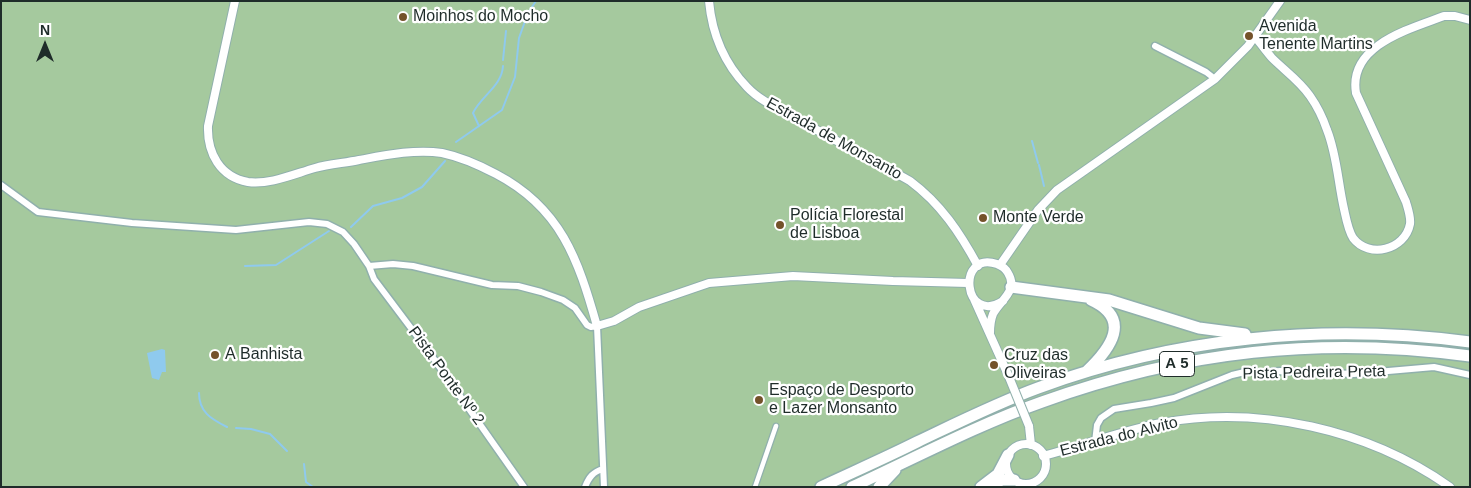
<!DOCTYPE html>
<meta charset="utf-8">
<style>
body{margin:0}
#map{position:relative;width:1471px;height:488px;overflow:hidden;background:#d7f8f4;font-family:Arial,sans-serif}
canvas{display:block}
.frame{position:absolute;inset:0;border:2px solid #1f2c2a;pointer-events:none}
.north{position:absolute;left:20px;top:20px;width:50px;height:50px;-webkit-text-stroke:4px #fff;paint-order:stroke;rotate:0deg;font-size:14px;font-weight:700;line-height:20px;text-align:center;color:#1f2c2a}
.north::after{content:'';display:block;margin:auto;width:18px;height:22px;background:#1f2c2a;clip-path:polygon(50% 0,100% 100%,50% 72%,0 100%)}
</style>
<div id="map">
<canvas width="1471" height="488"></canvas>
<div class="frame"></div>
<div class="north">N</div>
</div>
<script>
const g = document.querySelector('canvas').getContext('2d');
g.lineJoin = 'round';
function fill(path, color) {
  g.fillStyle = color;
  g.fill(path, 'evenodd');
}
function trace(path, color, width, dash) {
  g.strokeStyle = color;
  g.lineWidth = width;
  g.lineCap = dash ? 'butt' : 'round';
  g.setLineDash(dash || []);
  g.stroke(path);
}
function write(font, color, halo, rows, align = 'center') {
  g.font = font + ' Arial,sans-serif';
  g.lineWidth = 4.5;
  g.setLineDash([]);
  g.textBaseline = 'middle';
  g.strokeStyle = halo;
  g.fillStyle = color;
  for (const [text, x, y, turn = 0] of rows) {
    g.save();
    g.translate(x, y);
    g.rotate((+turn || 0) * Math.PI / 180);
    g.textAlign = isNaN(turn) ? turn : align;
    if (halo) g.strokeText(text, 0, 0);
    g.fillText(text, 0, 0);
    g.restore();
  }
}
fill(new Path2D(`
 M1 1H1470V487H1Z`), '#a5c99e');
fill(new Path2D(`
 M162 349 165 350 166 372H162L159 380 152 378 147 353Z`), '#8fcaee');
trace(new Path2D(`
 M503 60 506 31
 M479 126 473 113C481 96 502 86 503 66
 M1032 141 1038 163
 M456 142 502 110 515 77 519 38 528 13 536 1
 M1039 165 1044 186
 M351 227 373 206 402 198 422 187 445 161
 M245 266 276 265 329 231
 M199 393C199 412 211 419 227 427
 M236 428 251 429 270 434 287 451
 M304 464 306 482 313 487`), '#8fcaee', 2);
const pedestrian = new Path2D(`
 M755 487 776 426`);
const minor = new Path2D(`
 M1155 46 1206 72 1215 79
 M1 185 38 212 132 223 236 230 309 222 327 224 343 232 354 244 369 266 374 279 429 352 524 487
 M369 266 393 264 413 266 492 285 518 286 541 292 563 300 575 308 587 325 591 327 597 326 604 487
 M1095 442 1097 425 1101 418 1114 409 1151 403 1174 398 1232 375 1249 371 1259 373 1280 371 1354 374 1434 367 1470 375
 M585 487C589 477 593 472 603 469`);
const tertiary = new Path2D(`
 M235 1 208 126C207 153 220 177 248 182 269 185 294 174 315 168 329 164 345 163 359 160 386 155 415 149 442 153 461 157 479 165 496 174 561 208 578 259 597 326L614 321 639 307 709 283 793 276 893 281 968 283
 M709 1C712 34 724 63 747 87 761 102 782 110 799 120 836 141 873 160 910 181 941 204 960 233 978 266
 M1255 37C1261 44 1266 51 1272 58 1284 70 1300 81 1310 96 1317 106 1323 118 1327 130 1337 155 1338 183 1344 209 1346 218 1348 230 1353 238 1369 259 1405 250 1410 224 1411 217 1408 209 1406 202L1356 93C1348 45 1410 29 1444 16H1455L1470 20
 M1000 265 1038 210 1057 190 1215 79 1248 46 1280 1
 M974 299 1009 377
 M990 333C990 327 991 319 993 314 1000 300 1019 291 1008 273 1006 269 1002 266 997 264 956 250 963 326 1003 301
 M1029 426 1031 445
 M1006 464a20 20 0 1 1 40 0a20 20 0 1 1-40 0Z
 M1043 456C1082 446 1121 431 1161 423 1259 405 1368 429 1450 487`);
const motorway = new Path2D(`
 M1011 287 1109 300 1199 328 1245 334
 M1087 371C1110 349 1133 319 1091 300
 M991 485 1002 480H1014
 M821 487C853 472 885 458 917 442 957 423 997 403 1038 388 1176 337 1324 323 1470 342
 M852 487C915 458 977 425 1042 402 1183 351 1321 336 1470 356
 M879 487 895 470
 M981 487 998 474 1008 455`);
trace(pedestrian, '#90b0ac', 7);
trace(minor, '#90b0ac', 9);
trace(tertiary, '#90b0ac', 10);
trace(motorway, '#90b0ac', 14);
trace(pedestrian, '#fff', 4.5);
trace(minor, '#fff', 6);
trace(tertiary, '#fff', 8);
trace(motorway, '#fff', 11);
const tertiaryBridge = new Path2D(`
 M1009 377 1029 426`);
trace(tertiaryBridge, '#90b0ac', 10, []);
trace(tertiaryBridge, '#fff', 8);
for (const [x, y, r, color] of [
 [403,17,5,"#74522a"],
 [1249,36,5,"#74522a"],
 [983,218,5,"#74522a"],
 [780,225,5,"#74522a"],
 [215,355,5,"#74522a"],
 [994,365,5,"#74522a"],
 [759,400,5,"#74522a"]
]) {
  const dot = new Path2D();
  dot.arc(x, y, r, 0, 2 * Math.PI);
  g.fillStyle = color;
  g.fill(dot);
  trace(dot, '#fff', 2);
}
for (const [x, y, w] of [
 [1177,364,35]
]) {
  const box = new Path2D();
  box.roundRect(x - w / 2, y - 12.5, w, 25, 4);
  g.fillStyle = '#fff';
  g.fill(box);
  trace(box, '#1f2c2a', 1);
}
write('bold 15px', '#1f2c2a', null, [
 ["A 5",1177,364]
]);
write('16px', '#1f2c2a', '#fff', [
 ["Moinhos do Mocho",413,17],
 ["Avenida",1259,27],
 ["Tenente Martins",1259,45],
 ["Polícia Florestal",790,216],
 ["de Lisboa",790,234],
 ["Monte Verde",993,218],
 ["A Banhista",225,355],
 ["Cruz das",1004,356],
 ["Oliveiras",1004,374],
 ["Espaço de Desporto",769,391],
 ["e Lazer Monsanto",769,409]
], 'left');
write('16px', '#1f2c2a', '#fff', [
 ["Estrada de Monsanto",834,139,29],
 ["Pista Pedreira Preta",1314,373,-1],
 ["Pista Ponte Nº 2",446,376,54],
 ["Estrada do Alvito",1119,437,-14]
]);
</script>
